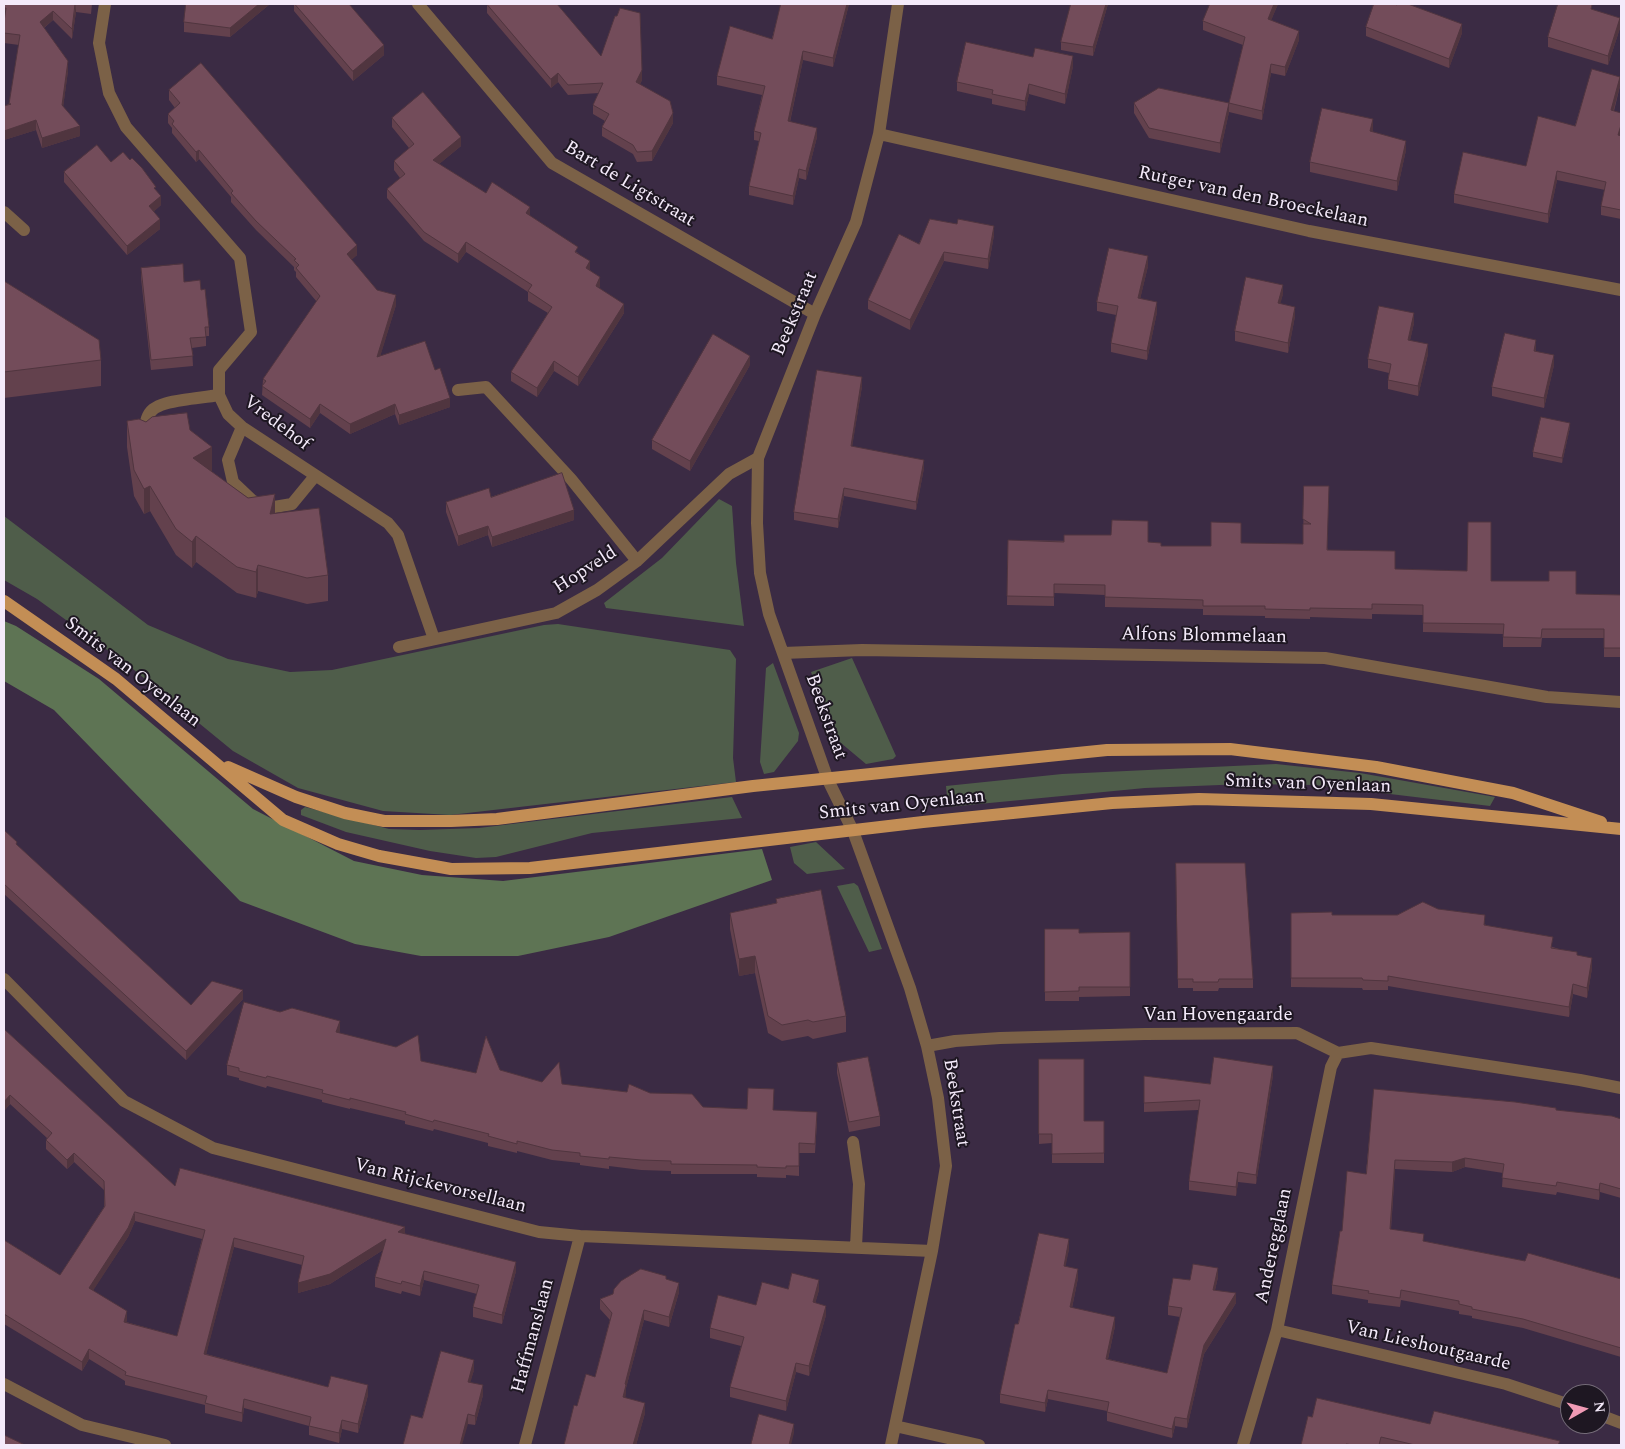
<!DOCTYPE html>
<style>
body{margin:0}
#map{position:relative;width:1625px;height:1449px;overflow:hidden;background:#3b2b44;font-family:Spectral,serif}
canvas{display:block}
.frame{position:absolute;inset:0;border:5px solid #f4eafa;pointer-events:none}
.north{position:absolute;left:1560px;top:1384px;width:50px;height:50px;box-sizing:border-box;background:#1e1722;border:1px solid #746b78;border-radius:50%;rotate:83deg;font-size:14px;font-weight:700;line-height:20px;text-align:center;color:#f4eafa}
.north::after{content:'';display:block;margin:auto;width:18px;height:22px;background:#f09ab5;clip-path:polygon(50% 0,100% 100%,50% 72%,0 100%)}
</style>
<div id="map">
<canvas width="1625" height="1449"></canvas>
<div class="frame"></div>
<div class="north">N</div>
</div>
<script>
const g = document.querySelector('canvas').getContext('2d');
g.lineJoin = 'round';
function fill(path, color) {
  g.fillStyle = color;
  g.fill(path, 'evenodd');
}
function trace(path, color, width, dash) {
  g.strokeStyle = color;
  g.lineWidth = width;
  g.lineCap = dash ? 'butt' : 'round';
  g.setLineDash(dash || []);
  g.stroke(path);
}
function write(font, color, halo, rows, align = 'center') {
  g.font = font + ' Spectral,serif';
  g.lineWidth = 4;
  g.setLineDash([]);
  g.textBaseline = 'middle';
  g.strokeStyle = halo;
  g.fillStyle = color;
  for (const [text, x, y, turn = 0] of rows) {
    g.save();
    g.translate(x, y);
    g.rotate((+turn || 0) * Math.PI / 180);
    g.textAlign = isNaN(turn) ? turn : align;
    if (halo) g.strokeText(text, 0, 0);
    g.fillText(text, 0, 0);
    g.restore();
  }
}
fill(new Path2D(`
 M719 499 732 506 736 563 744 626 606 608 604 603 662 558Z
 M4 516 148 625 228 659 290 672 332 670 544 625 558 624 730 650 736 659 733 758 736 782 450 815 383 811 298 788 233 751 128 665 37 599 4 580Z
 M852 658 896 756 893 759 866 764 835 738 811 672Z
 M773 663 799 733 798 741 774 772 764 774 760 762 766 668Z
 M1276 764 1360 773 1495 797 1490 806 1315 785 1245 784 1145 788 948 807 946 786 1062 774Z
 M732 797 742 818 592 833 496 857 476 858 430 851 346 832 301 815V810L305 807 389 829 420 830 479 828Z
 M816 842 845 869 807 874 794 863 790 847Z
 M854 883 858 886 882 949 869 952 837 886Z`), '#4f5d4a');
fill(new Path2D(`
 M4 621 16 626 99 679 253 809 354 861 422 875 503 881 762 849 772 880 609 937 518 956H421L355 944 240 901 54 710 4 681Z`), '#5e7454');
trace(new Path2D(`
 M105 4 99 43 109 93 126 127 240 258 251 332 219 370V395L228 414 242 427 388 523 398 535 434 639
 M418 4 552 163 815 314
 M879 134 1309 231 1621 290
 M4 212 24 230
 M458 390 486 387 571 479 637 561
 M242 427 228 460 233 482 253 501 274 507 292 504 315 476
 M145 438C143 408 156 404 183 400 195 398 207 397 219 395
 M399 647 556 613 597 590 637 561 729 474 758 458
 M783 653 862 650 1325 658 1547 697 1621 702
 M4 979 124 1101 213 1148 539 1232 580 1236 932 1251
 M927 1046 955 1041 1000 1038 1145 1034 1297 1033 1338 1053 1371 1048 1580 1080 1621 1088
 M853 1142 859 1184 856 1247
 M1277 1330 1506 1384 1570 1405
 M4 1384 82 1425 165 1445
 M1600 1415 1621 1423
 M895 1426 979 1445
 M525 1445 580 1236
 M891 1445 932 1251 946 1166 938 1098 927 1046 910 988 853 831 828 780 769 614 760 573 757 523 758 458 815 314 856 222 879 134 898 4
 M1243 1445 1277 1330 1331 1067 1338 1053`), '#7b6147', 12);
trace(new Path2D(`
 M4 601 116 679 283 820 338 844 379 856 451 869 530 868 923 822 1112 803 1199 799 1371 804 1621 829
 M228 767 296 797 345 813 384 821H451L497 819 753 786 1107 750 1230 749 1376 767 1513 793 1601 822`), '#c38e55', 12);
fill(new Path2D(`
 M4 4H92L91 14 76 12 72 39 53 20 44 28 68 71 63 107 80 136 42 148 36 130 4 140V106L9 104 19 45 4 43Z
 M186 4H270L230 37 184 32V22Z
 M294 4H349L384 55 353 81 294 11Z
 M487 4 601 56 642 80 640 84 673 123 652 161 637 162 633 154 602 136V127L605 121 593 114V105L599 93 568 95 558 82 551 88 487 13Z
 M781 4H849L833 67 803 60 790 122 817 137 806 180 799 178 793 205 749 195V186L759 141 754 140V131L762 95 717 85V76L772 39Z
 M1071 4H1108L1093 56 1061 50V42Z
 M1210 4H1278L1271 20 1299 40 1285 76 1271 73 1262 120 1229 112V103L1243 45 1203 30V21Z
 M1592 9 1620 28 1608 65 1548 47V37Z
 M1366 27 1462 33 1449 68 1366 36Z
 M1073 66 1065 104 1029 94 1025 111 992 104V99L957 91V82Z
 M1620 86 1614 111 1621 136V219L1601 215V206L1605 190 1557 180 1548 223 1454 203V194L1526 166 1575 126Z
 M169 90 357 255 351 260 377 290 396 305 380 356 435 370 450 407 399 425 395 414 350 434 320 413 310 428 262 395 263 379 317 302 296 277V272L294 270V267L256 230 231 202V197L199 159 196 162 172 133V128L168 123V114L175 108 169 100Z
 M1134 103 1229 112 1220 153 1149 138 1134 113Z
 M392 118 461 146 439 164 486 193 530 216 578 253 590 270 600 286 599 288 624 313 578 386 554 371 537 397 511 381V372L548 313 528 301V292L466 252 458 263 424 241 387 198V189L400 178 394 170V161L409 148 392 127Z
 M1373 129 1372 132 1406 150 1397 191 1310 172V162Z
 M111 162 156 190 161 205 154 211 160 229 127 255 64 182V172Z
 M994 235 988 269 944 261 910 330 868 309V300L919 244Z
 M1148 266 1140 299 1157 312 1147 360 1111 352V343L1116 315 1097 311V302Z
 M141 268 184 282 201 290 209 327V336H206V346L192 348 193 366 151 370 141 278Z
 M4 281 101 360V386L4 398Z
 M1283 294 1280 303 1295 316 1288 353 1235 341V331Z
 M1414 323 1410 340 1428 354 1418 396 1388 389V380L1389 373 1368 368V359Z
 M1536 349V351L1554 365 1544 408 1492 396V387Z
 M750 365 690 471 652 449V440Z
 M862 386 852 446 924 468 916 510 844 496 838 528 794 520V512Z
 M127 421 146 422 190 430 212 472 248 498 275 514 328 575V601L307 604 258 591 256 598 237 593 196 562 192 568 176 555 150 511 144 514 134 496 127 447Z
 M1570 427 1562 463 1533 457V452Z
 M1304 486 1328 550 1395 569 1491 581 1576 594 1621 595V657H1604V638H1542L1541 647H1503V634L1423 632V615L1372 614V619L1310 617V619L1265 618V616L1203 615V609L1105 607V595L1054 593V606L1007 605 1008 540 1148 542 1161 546H1211L1241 543 1303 544Z
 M491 497 574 520 492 547 488 535 458 546 446 512V502Z
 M4 830 17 845 191 1005 243 999 186 1060 4 894Z
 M1176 863 1253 979V988H1219L1218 991H1193V988H1178Z
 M776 899 846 1016V1032L813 1039 808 1036 782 1041 768 1033 755 973 739 976 730 929V913L776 903Z
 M1438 909 1577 955 1592 968 1587 998 1573 994 1569 1017 1388 986V990H1363L1362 988 1291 987V913L1332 915H1397Z
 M1045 929 1079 933 1130 932V996L1079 997V1001H1045Z
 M280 1012 340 1030 339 1033 421 1061 476 1073 500 1070 542 1082 627 1092 650 1093 703 1107 773 1110 817 1121 815 1153H799V1176L786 1175V1178L757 1177V1174H671V1171L641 1170 609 1166V1169L580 1165V1163L552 1160 517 1151V1153L488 1146V1143L434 1129 433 1131 405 1124V1121L350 1108V1109L322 1102V1100L267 1086 266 1088 239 1080V1078L227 1075V1065Z
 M4 1029 175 1186 405 1234 516 1271 502 1324 473 1317V1307L477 1294 424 1280 420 1296 402 1291 401 1294 375 1287V1277L383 1250 330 1284 298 1293 302 1265 234 1247 206 1354 328 1387 368 1395 358 1433 342 1429 339 1443 309 1435V1426L244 1408 242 1422 205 1413V1405L125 1385V1381L89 1359 82 1371 4 1324V1240L60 1275 104 1207V1190L74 1162 67 1169 46 1149V1140L47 1138 10 1104 4 1111ZM135 1221 202 1239 177 1336 126 1322 127 1320 93 1290 128 1237Z
 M1039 1059 1084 1121H1104V1163H1052V1143L1039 1144Z
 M837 1063 880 1116V1126L849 1132 837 1073Z
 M1273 1075 1256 1184 1238 1182 1236 1196 1189 1190V1181L1199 1110 1144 1112V1076L1210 1084Z
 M1374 1089 1556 1110 1621 1119V1198L1600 1192 1599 1200 1557 1192 1556 1195 1502 1187 1503 1173 1465 1167 1452 1172 1395 1169 1391 1229 1424 1242 1621 1279V1357L1523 1328 1472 1318V1316L1459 1314V1311L1401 1300 1400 1307 1368 1303V1300L1332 1294V1285L1342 1231 1366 1174Z
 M1069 1249 1065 1266 1078 1278 1072 1308 1115 1326 1108 1359 1167 1373 1180 1317 1168 1315V1306L1190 1280 1218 1277 1215 1290 1236 1303 1204 1354 1187 1428 1175 1426 1172 1438 1107 1421V1411L1048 1399 1045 1412 1000 1403V1394L1018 1324Z
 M666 1279 679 1292 669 1327 644 1320 626 1388 625 1398 645 1413 636 1445H564L577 1406 595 1377 610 1320 600 1309V1299Z
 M788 1289 819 1290 815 1303 826 1315 809 1376 796 1372 786 1411 730 1397V1387L741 1346 710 1338V1328Z
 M474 1370 470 1382 483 1395 475 1425 468 1424 422 1418Z
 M1312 1417 1430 1424 1560 1445H1301Z`), '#63414d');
fill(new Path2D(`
 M76 4V12L72 39V29Z
 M259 4H270L230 37V28Z
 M847 4H849L833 67V58Z
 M1106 4H1108L1093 56V47Z
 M1274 4H1278L1268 28V19Z
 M53 11V20L40 31V22Z
 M1620 18V28L1608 65V56Z
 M1462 24V33L1449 68V59Z
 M1299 31V40L1285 76V67Z
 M384 45V55L353 81V71Z
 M803 51V60L788 130V121Z
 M1073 56V66L1065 104V94Z
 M68 61V71L62 115V105Z
 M1271 64V73L1262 120V111Z
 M642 70V80L636 92V82Z
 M558 73V82L551 88V79Z
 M1620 77V86L1611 119V110Z
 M1029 84V94L1025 111V101Z
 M1229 103V112L1220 153V143Z
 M673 113V123L652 161V151Z
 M1373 119V129L1370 141V131Z
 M36 120V130L4 140V131Z
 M1621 125V134L1618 144V135Z
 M80 126V136L42 148V138Z
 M817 128V137L806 180V171Z
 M461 137V146L433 169V160Z
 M1406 141V150L1397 191V181Z
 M199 150V159L196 162V152Z
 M799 169V178L793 205V196Z
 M1557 171V180L1548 223V214Z
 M161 196V205L149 216V206Z
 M530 207V216L526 213Z
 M160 219V229L127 255V246Z
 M994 226V235L988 269V259Z
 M466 242V252L458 263V254Z
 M357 245V255L347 264V254Z
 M944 252V261L910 330V320Z
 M1148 256V266L1138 308V298Z
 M590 261V270L586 268Z
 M600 277V286L596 295V286Z
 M1283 285V294L1278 313V303Z
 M396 295V305L377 367V357Z
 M1157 302V312L1147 360V351Z
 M624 304V313L578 386V377Z
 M1295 307V316L1288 353V343Z
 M1414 313V323L1408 350V340Z
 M1536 340V349L1534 360V351Z
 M1428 344V354L1418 396V386Z
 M1554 355V365L1544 408V398Z
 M750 356V365L690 471V461Z
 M554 361V371L537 397V388Z
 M862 377V386L851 454V446Z
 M450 398V407L399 425V415Z
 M320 404V413L310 428V419Z
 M395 404V414L350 434V424Z
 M1570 423V427L1562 463V458Z
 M212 447V473L193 458Z
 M924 460V468L916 510V502Z
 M150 486V511L144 514V489Z
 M844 488V496L838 528V519Z
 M275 494V520L270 514Z
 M574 510V520L492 547V537Z
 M488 526V535L458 546V536Z
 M196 536V562L192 568V542Z
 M258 565V591L256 598V572Z
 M755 956V973L739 976V959Z
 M1592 958V968L1587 998V988Z
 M1573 984V994L1569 1017V1007Z
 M243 990V999L186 1060V1051Z
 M340 1021V1030L336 1042V1032Z
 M1273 1066V1075L1256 1184V1175Z
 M10 1095V1104L4 1111V1102Z
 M74 1153V1162L67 1169V1160Z
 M1465 1158V1167L1452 1172V1162Z
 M1395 1160V1169L1390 1238V1229Z
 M1238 1172V1182L1236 1196V1187Z
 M1600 1183V1192L1599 1200V1190Z
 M135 1212V1221L128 1237 89 1297V1288Z
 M405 1227V1236L398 1232Z
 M234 1238V1247L204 1363V1354Z
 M386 1239V1248L330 1284 298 1293V1283Z
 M1069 1239V1249L1064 1275V1266Z
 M516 1262V1271L502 1324V1315Z
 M1218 1268V1277L1213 1299V1290Z
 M1078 1269V1278L1070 1317V1307Z
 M424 1271V1280L420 1296V1286Z
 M819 1280V1290L813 1312V1302Z
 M679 1283V1292L669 1327V1317Z
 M1236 1293V1303L1204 1354 1187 1428V1419L1204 1345Z
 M826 1306V1315L809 1376V1366Z
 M644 1310V1320L626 1388V1394L623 1407V1397L625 1384Z
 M127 1311V1320L124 1331V1322Z
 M1115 1317V1326L1106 1368V1359Z
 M89 1349V1359L82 1371V1362Z
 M474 1360V1370L468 1391V1382Z
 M796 1363V1372L786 1411V1401Z
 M368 1385V1395L358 1433V1424Z
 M483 1385V1395L475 1425V1416Z
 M1048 1390V1399L1045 1412V1403Z
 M244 1399V1408L242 1422V1413Z
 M645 1403V1413L636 1445H633Z
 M468 1414V1424L462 1445H460Z
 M1175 1417V1426L1172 1438V1429Z
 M342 1420V1429L339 1443V1433Z
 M794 1424V1433L791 1445H789Z`), '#50353f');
const building = new Path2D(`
 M4 4H75L72 29 53 11 40 22 68 61 62 105 80 126 42 138 36 120 4 131V106L11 104H9L20 35 4 33V22L6 8H4Z
 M186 4H259L230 28 184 22Z
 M295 4H349L384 45 353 71Z
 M487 4H557L601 56 615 16H617L620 8 640 13 642 70 636 82 670 101 673 113 652 151 637 152 633 145 602 127 609 114 593 105 603 83 568 85 558 73 551 79Z
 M781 4H847L833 58 803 51 788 121 817 128 806 171 799 169 793 196 749 186 761 133 754 131 765 86 717 76 730 26 772 39Z
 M1071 4H1106L1093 47 1061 42Z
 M1210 4H1274L1268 19 1299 31 1285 67 1271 64 1262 111 1229 103 1245 37 1203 21Z
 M1374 4H1395L1397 5 1398 4H1408L1462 24 1449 59 1366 27Z
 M1558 4H1589L1592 5 1591 9 1620 18 1608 56 1548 37Z
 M966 42 1033 57 1035 48 1073 56 1065 94 1029 84 1025 101 992 94 993 90 957 82Z
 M201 63 357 245 347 254 377 290 396 295 377 357 425 341 435 370 440 368 450 398 399 415 395 404 350 424 320 404 310 419 262 386 266 381 263 379 320 296 296 268 299 265 294 260 296 259 256 221 231 193 233 191 199 150 196 152 172 124 174 121 168 114 180 103 169 90Z
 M1592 69 1620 77 1611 110 1621 113V125L1618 135 1621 136V210L1601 206 1606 182 1557 171 1548 214 1454 194 1463 152 1526 166 1538 116 1575 126Z
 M1159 88 1229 103 1220 143 1149 128 1134 103Z
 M423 92 461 137 433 160 486 193 492 182 530 207 526 213 578 247 575 252 590 261 586 268 600 277 596 286 624 304 578 377 554 361 537 388 511 372 552 307 528 291 532 285 466 242 458 254 424 232 387 189 405 174 394 161 414 144 392 118Z
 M1322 108 1373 119 1370 131 1406 141 1397 181 1310 162Z
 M97 145 111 162 123 152 130 160 132 158 142 168 156 187 154 188 161 196 149 206 160 219 127 246 64 172Z
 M930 219 957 224 958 219 994 226 988 259 944 252 910 320 868 300 899 234 919 244Z
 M1109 248 1148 256 1138 298 1157 302 1147 351 1111 343 1118 306 1097 302Z
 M183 264 184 282 200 280 201 290 205 289 209 327H205L206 337 190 338 193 356 151 360 141 268Z
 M1246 277 1283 285 1278 303 1295 307 1288 343 1235 331Z
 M4 281 99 340 101 360 4 372Z
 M1379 306 1414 313 1408 340 1428 344 1418 386 1388 380 1391 364 1368 359Z
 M1505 333 1536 340 1534 351 1554 355 1544 398 1492 387Z
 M713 334 750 356 690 461 652 440Z
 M817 370 862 377 851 446 924 460 916 502 844 488 838 519 794 512Z
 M187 413 190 430 212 447 193 458 248 498 275 494 270 514 319 508 328 575 307 578 258 565 256 572 237 567 196 536 192 542 176 529 150 486 144 489 134 470 127 421 139 419 146 422 152 417Z
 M1541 417 1570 423 1562 458 1533 452Z
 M562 473 574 510 492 537 488 526 458 536 446 502 489 488 491 497Z
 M1304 486H1329L1327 550 1395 551V569L1467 571 1468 522H1491V581H1549V571H1576V594L1621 595V648H1604V629H1542L1541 638 1503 637 1504 624 1423 623V605L1372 604V609L1310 608V610L1265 609V606H1203V600L1105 597V585L1054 584V597L1007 596 1008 540 1064 542V535H1111L1112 520 1148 521V542L1161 543V546H1211V522L1241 523V543L1303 544V524H1311L1303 519Z
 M4 830 17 842 16 844 191 1005 212 981 243 990 186 1051 4 884Z
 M1176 863H1245L1253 979H1219L1218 982H1193V979H1178Z
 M821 890 846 1016 813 1022 808 1020 782 1025 768 1016 755 956 739 959 730 913 777 903 776 899Z
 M1423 902 1438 909 1485 915 1484 925 1553 937 1551 948 1577 952V955L1592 958 1587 988 1573 984 1569 1007 1388 976V981L1363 980 1362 978H1291V913L1332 912V915H1397Z
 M1045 929H1079V933L1130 932V987H1079V991L1045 992Z
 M244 1002 280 1012 292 1008 340 1021 336 1032 396 1047 418 1035 421 1061 476 1073 486 1036 500 1070 542 1082 559 1062 562 1084 627 1092 629 1084 650 1093 692 1094 703 1107 747 1109 748 1088 774 1089 773 1110 817 1112 815 1144 799 1143V1166H786V1168L757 1167V1165L671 1164V1161L641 1160 609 1157V1159L580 1156V1153L552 1150 517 1141V1144L488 1136 489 1134 434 1120 433 1122 405 1114 406 1112 350 1098V1100L322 1093 323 1090 267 1076 266 1078 239 1071V1068L227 1065Z
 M4 1029 175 1186 180 1168 405 1227 398 1232 516 1262 502 1315 473 1307 479 1285 424 1271 420 1286 402 1281 401 1284 375 1277 386 1239 330 1274 298 1283 304 1256 234 1238 204 1354 328 1387 331 1376 368 1385 358 1424 342 1420 339 1433 309 1426 311 1417 244 1399 242 1413 205 1403 207 1396 125 1375 126 1372 89 1349 82 1362 4 1314V1240L60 1275 105 1206 104 1181 74 1153 67 1160 46 1140 52 1133 10 1095 4 1102ZM135 1212 205 1230 177 1336 124 1322 127 1311 89 1288 128 1228Z
 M868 1057 880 1116 849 1122 837 1063Z
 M1214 1057 1273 1066 1256 1175 1238 1172 1236 1187 1189 1181 1200 1100 1144 1103V1076L1210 1084Z
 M1039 1059H1084V1121H1104V1153L1052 1154V1134H1039Z
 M1374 1089 1515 1102 1556 1108V1110L1612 1116 1621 1119V1189L1600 1183 1599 1190 1557 1182 1556 1186 1502 1178 1504 1164 1465 1158 1452 1162 1395 1160 1390 1229 1424 1234 1423 1241 1525 1261 1528 1253 1621 1279V1348L1523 1319 1472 1309V1307L1459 1304V1301L1401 1290 1400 1298 1368 1293 1369 1291 1332 1285 1340 1231H1342L1347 1171 1366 1174Z
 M1039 1233 1069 1239 1064 1266 1078 1269 1070 1307 1115 1317 1106 1359 1167 1373 1182 1308 1168 1306 1173 1278 1190 1280 1193 1264 1218 1268 1213 1290 1236 1293 1204 1345 1187 1419 1175 1417 1172 1429 1107 1412 1109 1402 1048 1390 1045 1403 1000 1394 1015 1324H1018Z
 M641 1269 666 1276V1279L679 1283 669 1317 644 1310 625 1384 626 1385 623 1397 645 1403 633 1445H564L574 1405 577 1406 586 1374 595 1377 612 1313 600 1299 613 1294 614 1289 621 1281Z
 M792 1273 819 1280 813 1302 826 1306 809 1366 796 1363 786 1401 730 1387 744 1337 710 1328 718 1295 756 1305 762 1282 788 1289Z
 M441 1351 474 1360 468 1382 483 1385 475 1416 468 1414 460 1445H403L411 1415 422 1418Z
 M1317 1398 1430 1424 1434 1411 1560 1441 1558 1445H1415L1381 1437 1379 1445H1353L1346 1444V1445H1301L1308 1416 1312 1417Z
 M759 1414 794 1424 789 1445H751Z
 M4 1435 25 1445H4Z`);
fill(building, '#734c5a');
trace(building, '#50353f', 1);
write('19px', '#f4eafa', '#1e1722', [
 ["Bart de Ligtstraat",629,185,31],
 ["Rutger van den Broeckelaan",1253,198,12],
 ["Beekstraat",796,314,-67],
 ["Vredehof",276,424,37],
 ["Hopveld",586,571,-33],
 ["Alfons Blommelaan",1204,637,1],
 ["Smits van Oyenlaan",132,673,38],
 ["Beekstraat",825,717,70],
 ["Smits van Oyenlaan",1308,785,2],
 ["Smits van Oyenlaan",902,806,-6],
 ["Van Hovengaarde",1218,1016],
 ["Beekstraat",955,1103,81],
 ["Van Rijckevorsellaan",440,1187,14],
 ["Anderegglaan",1275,1246,-78],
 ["Haffmanslaan",534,1336,-75],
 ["Van Lieshoutgaarde",1428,1347,13]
]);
</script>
